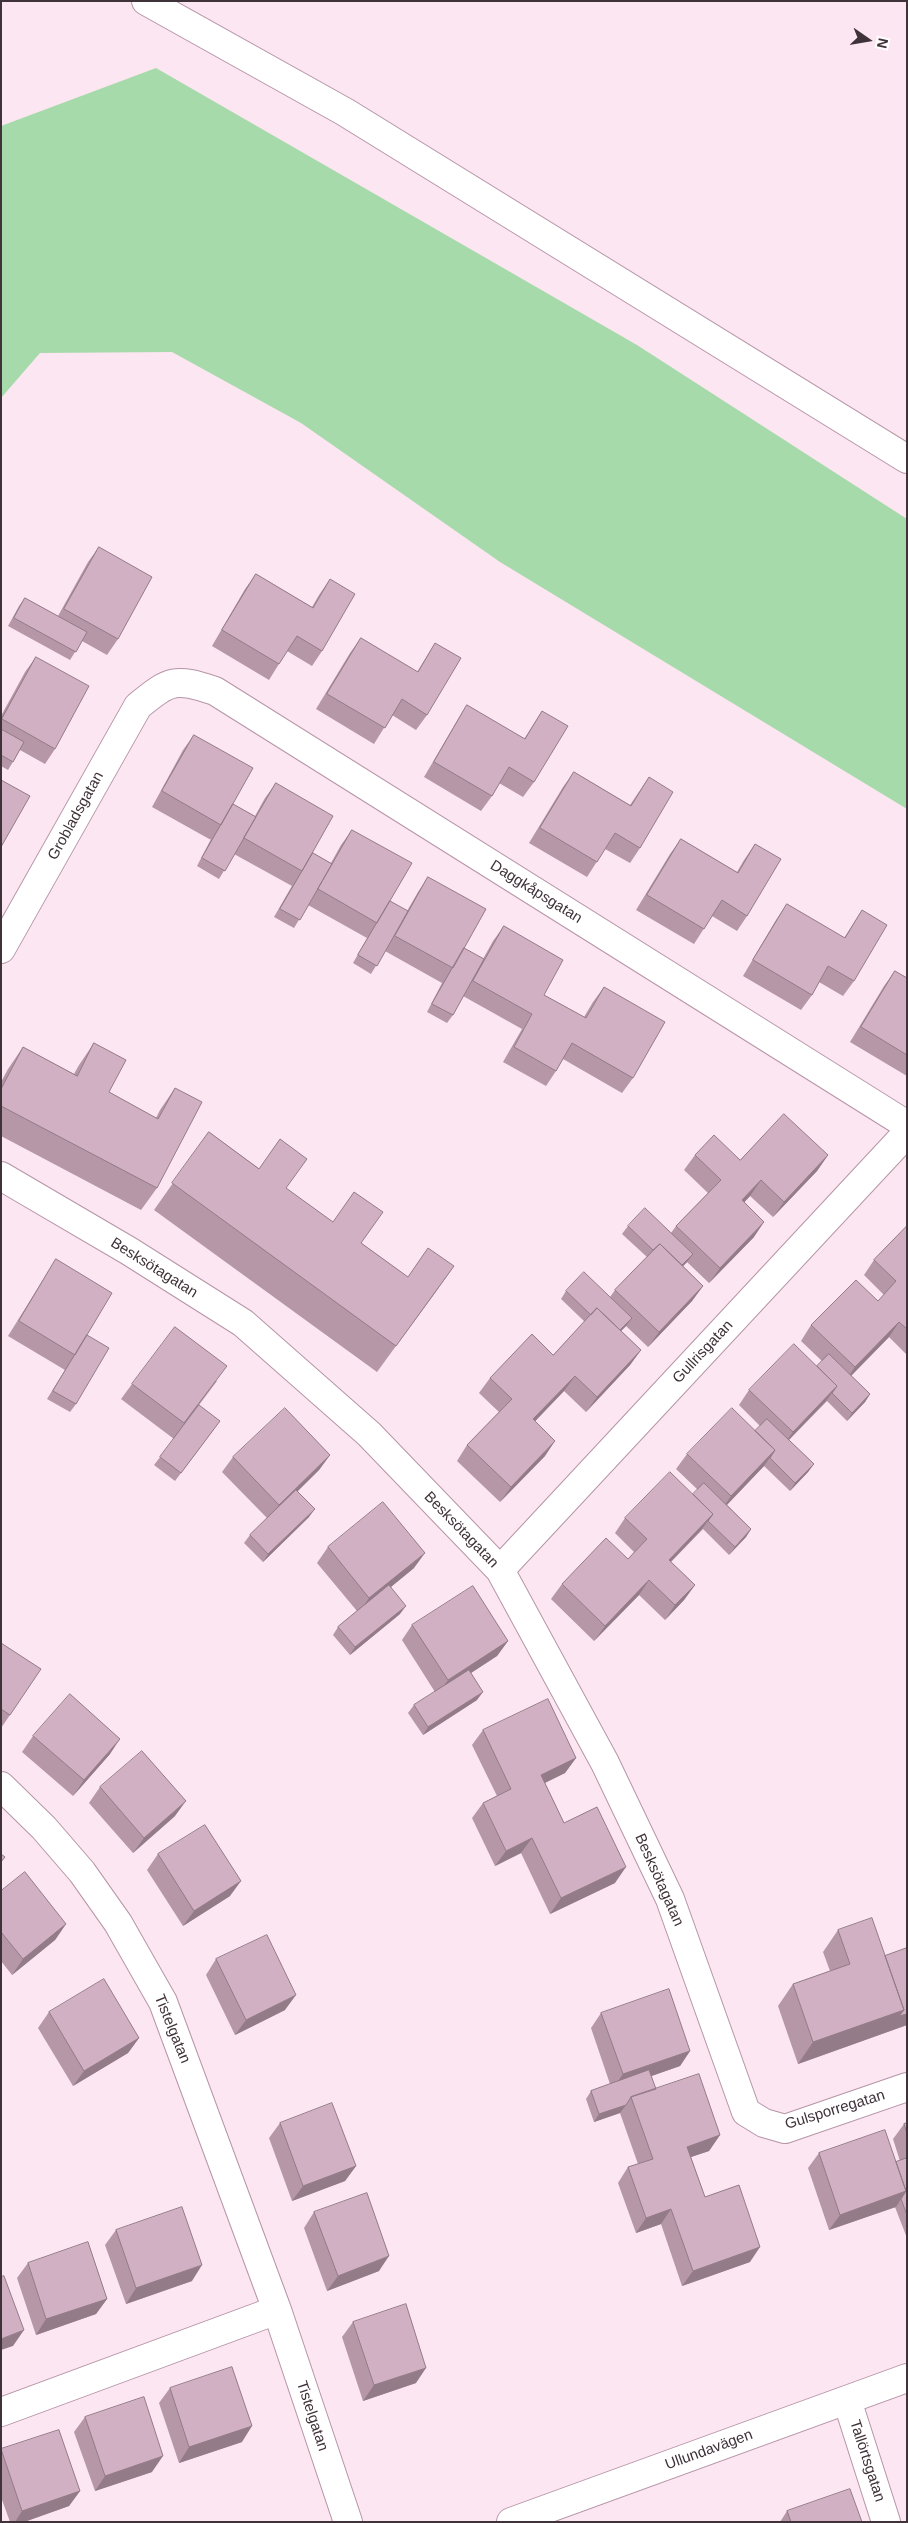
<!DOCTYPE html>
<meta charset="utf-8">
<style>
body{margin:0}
#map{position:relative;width:908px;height:2523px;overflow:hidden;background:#fce6f2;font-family:Helvetica,sans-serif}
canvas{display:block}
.frame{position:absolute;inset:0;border:2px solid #3f3239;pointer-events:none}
.north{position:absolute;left:843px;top:15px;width:50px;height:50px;-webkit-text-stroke:4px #fff;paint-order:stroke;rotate:103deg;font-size:14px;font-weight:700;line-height:20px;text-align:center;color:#3f3239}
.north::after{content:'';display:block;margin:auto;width:18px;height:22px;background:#3f3239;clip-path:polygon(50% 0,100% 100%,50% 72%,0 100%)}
</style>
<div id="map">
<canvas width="908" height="2523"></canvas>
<div class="frame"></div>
<div class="north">N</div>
</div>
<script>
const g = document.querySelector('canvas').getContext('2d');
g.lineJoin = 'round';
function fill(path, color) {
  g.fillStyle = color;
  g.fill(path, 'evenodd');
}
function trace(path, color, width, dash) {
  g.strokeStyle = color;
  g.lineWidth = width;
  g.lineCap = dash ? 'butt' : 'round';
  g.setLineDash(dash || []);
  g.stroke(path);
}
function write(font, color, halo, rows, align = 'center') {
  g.font = font + ' Helvetica,sans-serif';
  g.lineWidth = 4;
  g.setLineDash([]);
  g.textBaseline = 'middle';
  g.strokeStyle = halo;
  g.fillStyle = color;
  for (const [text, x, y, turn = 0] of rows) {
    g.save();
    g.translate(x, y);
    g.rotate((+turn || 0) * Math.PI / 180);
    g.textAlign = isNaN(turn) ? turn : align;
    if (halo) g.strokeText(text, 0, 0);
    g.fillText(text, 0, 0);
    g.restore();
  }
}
fill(new Path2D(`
 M156 68 637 345 907 519V809L500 562 301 423 172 352 40 353 1 398V126Z`), '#a7daaa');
const minor = new Path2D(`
 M1 949 138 706C171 679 175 678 215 691L907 1125
 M1 1176 129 1251 243 1323 369 1434 500 1570 605 1763 670 1899 746 2112 764 2123 785 2129 907 2087
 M500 1570 907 1133
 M1 1786 44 1828 82 1872 118 1923 163 2002 277 2310 348 2522
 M847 2400 886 2522
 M1 2412 277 2310
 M511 2522 907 2378`);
const major = new Path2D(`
 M146 1 345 112 907 459`);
trace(minor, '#b695a7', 30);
trace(major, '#b695a7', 30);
trace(minor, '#fff', 28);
trace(major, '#fff', 28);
fill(new Path2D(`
 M99 547 118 639 107 655 82 641 70 660 8 626 19 606 25 598 58 616 88 562Z
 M256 574 312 607 319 595 330 579 322 651 312 666 287 651 269 680 212 646 245 589Z
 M361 638 417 672 435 643 427 715 416 730 392 715 374 744 316 709 350 653Z
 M36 657 55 749 45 764 20 750 8 770 1 766V716L25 672Z
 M467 705 524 739 542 711 534 782 523 797 499 783 492 796 481 811 424 777 457 721Z
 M194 735 233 804 255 816 265 798 276 783 313 853 331 863 341 845 352 830 390 901 407 911 418 892 428 877 464 948 483 959 493 941 504 926 544 995 584 1017 593 1002 604 987 633 1078 622 1093 563 1059 556 1071 546 1086 503 1062 522 1029 463 996 453 1015 447 1023 427 1012 442 983 385 951 371 974 353 963 369 935 367 938 308 905 294 928 274 917 293 884 292 886 234 854 219 879 197 866 211 839V840L152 807 183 750Z
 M574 772 630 805 649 777 640 848 630 863 605 849 587 877 529 843 563 787Z
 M681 839 737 872 744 860 755 844 747 916 737 931 712 916 694 944 636 910 670 854Z
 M787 904 844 938 862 910 854 981 843 996 819 982 812 995 801 1010 743 976 776 920Z
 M895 971 907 978V1076L850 1042 884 986Z
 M94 1043 109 1092 156 1118 160 1110 175 1088 157 1188 141 1210 1 1136V1082L8 1069 23 1047 74 1074 79 1065Z
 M209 1132 408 1277 454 1266 377 1372 154 1210Z
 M695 1155 740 1160 828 1155 817 1171 773 1217 750 1196 744 1202 754 1237 709 1283 687 1262 683 1266 703 1286 692 1301 648 1347 626 1326 621 1331 641 1350 630 1365 586 1412 564 1391 535 1421 545 1456 500 1502 457 1461 467 1445 499 1412 479 1393 490 1378 553 1355 585 1322 561 1299 566 1291 610 1297 615 1290 647 1257 622 1234 628 1226 671 1233 676 1226 708 1193 684 1170Z
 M907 1226V1355L889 1337 851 1376 870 1394 865 1402 847 1421 827 1401 789 1440 814 1464 808 1472 790 1491 764 1466 727 1505 751 1529 746 1537 729 1555 703 1529 671 1562 695 1585 684 1600 665 1620 639 1595 594 1641 551 1599 562 1584 628 1559 634 1552 615 1533 625 1518 693 1495 698 1490 676 1469 687 1454 755 1431 760 1426 739 1405 749 1390 817 1366 822 1361 801 1341 811 1325 878 1301 884 1295 864 1275 874 1260Z
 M56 1259 87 1335 76 1404 70 1412 47 1399 65 1370 8 1336 46 1275Z
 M217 1381 199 1405 214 1429 175 1481 154 1465 174 1439 121 1399 132 1384Z
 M330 1455 319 1470 298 1491 309 1517 263 1562 244 1543 250 1535 267 1518 222 1472 233 1457Z
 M328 1547 414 1568 391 1587 400 1614 350 1655 333 1635 338 1627 357 1611 317 1563Z
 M412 1625 508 1641 497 1656 471 1673 477 1700 423 1735 408 1713 414 1705 435 1692 402 1640Z
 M1 1643 10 1715 1 1728Z
 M483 1730 576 1758 565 1773 545 1783 564 1823 615 1883 550 1914 521 1853 495 1866 472 1818 483 1803 497 1796 472 1745Z
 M33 1736 110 1754 73 1796 22 1752Z
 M100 1787 175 1816 133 1853 89 1803Z
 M158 1854 230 1896 183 1926 147 1870Z
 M1 1891 66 1924 55 1940 12 1975 1 1961Z
 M838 1930 885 1956 907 1948V2025L798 2064 778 2006 793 1984 830 1971 823 1952Z
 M216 1959 285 2010 235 2035 206 1975Z
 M49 2012 139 2038 128 2053 73 2086 38 2028Z
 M601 2013 690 2051 680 2066 651 2076 656 2089 720 2135 709 2151 691 2157 705 2197 750 2262 682 2286 661 2224 636 2233 618 2183 628 2167 638 2164 620 2113 594 2122 586 2099 591 2091 610 2084 591 2028Z
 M280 2123 356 2166 345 2181 292 2201 269 2138Z
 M907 2123V2238L895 2207 829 2230 808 2168 819 2153 896 2162 900 2161 893 2139 904 2124Z
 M314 2212 379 2271 327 2291 304 2228Z
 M116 2230 192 2281 126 2304 105 2245Z
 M28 2263 107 2299 96 2314 36 2335 17 2278Z
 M353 2322 416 2383 363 2401 342 2337Z
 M170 2388 242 2442 179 2463 159 2403Z
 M85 2417 152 2472 95 2491 74 2432Z
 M1 2450 80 2491 69 2506 24 2522H10L1 2497Z
 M787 2511 862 2522H780Z`), '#b597a8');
fill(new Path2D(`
 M828 1155 817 1171 773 1217 784 1202Z
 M761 1180 750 1196 732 1216 742 1200Z
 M764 1222 754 1237 709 1283 720 1268Z
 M693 1254 687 1262 670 1280 676 1272Z
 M454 1266 435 1293 377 1372 396 1346Z
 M703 1286 692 1301 648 1347 659 1332Z
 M632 1318 626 1326 608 1344 614 1336Z
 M899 1322 889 1337 844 1383 855 1367Z
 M641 1350 630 1365 586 1412 597 1397Z
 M575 1376 564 1391 522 1435 533 1419Z
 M837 1386 826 1401 782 1447 793 1432Z
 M870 1394 865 1402 847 1421 852 1413Z
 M555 1441 545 1456 500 1502 511 1487Z
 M775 1450 764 1466 720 1512 731 1496Z
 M330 1455 319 1470 268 1520 279 1505Z
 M814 1464 808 1472 790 1491 795 1483Z
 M315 1509 309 1517 263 1562 268 1554Z
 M713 1514 702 1529 658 1575 669 1560Z
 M751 1529 746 1537 729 1555 735 1547Z
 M425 1553 414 1568 359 1613 369 1598Z
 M649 1580 639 1595 594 1641 605 1626Z
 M695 1585 684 1600 665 1620 675 1605Z
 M406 1606 400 1614 350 1655 355 1647Z
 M508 1641 497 1656 437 1695 448 1680Z
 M483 1692 477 1700 423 1735 428 1727Z
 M120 1739 110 1754 73 1796 84 1780Z
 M576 1758 565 1773 530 1790 541 1775Z
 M186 1801 175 1816 133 1853 144 1838Z
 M532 1838 521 1853 495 1866 506 1851Z
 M626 1867 615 1883 550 1914 561 1898Z
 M241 1881 230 1896 183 1926 194 1911Z
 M66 1924 55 1940 12 1975 23 1959Z
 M296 1995 285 2010 235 2035 246 2020Z
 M904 2010 907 2014V2025L798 2064 813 2042Z
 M139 2038 128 2053 73 2086 84 2071Z
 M690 2051 680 2066 612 2090 623 2074Z
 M626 2105 620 2113 594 2122 599 2114Z
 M720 2135 709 2151 676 2162 687 2147Z
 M356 2166 345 2181 292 2201 303 2186Z
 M906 2191 896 2207 829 2230 840 2215Z
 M671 2209 661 2224 636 2233 646 2218Z
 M760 2247 750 2262 682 2286 693 2271Z
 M389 2256 379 2271 327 2291 338 2276Z
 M202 2265 192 2281 126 2304 136 2288Z
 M107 2299 96 2314 36 2335 46 2319Z
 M24 2330 13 2346 1 2350V2339Z
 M426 2368 416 2383 363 2401 374 2385Z
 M252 2426 242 2442 179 2463 189 2447Z
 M163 2456 152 2472 95 2491 105 2476Z
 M80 2491 69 2506 24 2522H15L22 2511Z`), '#937b88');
const building = new Path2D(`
 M99 547 152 577 118 639 64 609Z
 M256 574 313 608 330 579 355 594 322 651 297 636 279 664 222 630Z
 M25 598 87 632 76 652 14 618Z
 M361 638 418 672 435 643 461 658 427 715 402 699 385 728 327 694Z
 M36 657 89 686 55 749 2 719Z
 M467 705 525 739 542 711 568 726 534 782 509 767 492 796 434 762Z
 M1 729 24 742 13 762 1 755Z
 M194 735 253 768 221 825 162 791Z
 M574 772 631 806 649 777 673 792 640 848 615 833 597 862 540 828Z
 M1 780 30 796 1 847Z
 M276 783 333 816 302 871 244 838Z
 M233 804 256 817 225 871 202 858Z
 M352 830 412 863 377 923 318 889Z
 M681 839 738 873 755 844 781 859 747 916 722 900 704 929 647 895Z
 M313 853 332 864 300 920 280 909Z
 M428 877 486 909 453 968 395 936Z
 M390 901 408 911 377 966 358 955Z
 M787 904 845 938 862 910 887 925 854 981 828 966 812 995 753 960Z
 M504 926 563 960 544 995 586 1018 604 987 665 1022 633 1078 572 1043 556 1071 514 1047 532 1014 473 981Z
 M464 948 484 959 453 1015 432 1004Z
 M895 971 907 978V1055L861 1027Z
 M94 1043 126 1060 109 1092 158 1119 175 1088 202 1102 157 1188 1 1106V1089L23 1047 77 1076Z
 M784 1114 828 1155 784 1202 761 1180 742 1200 764 1222 720 1268 676 1226 721 1180 695 1155 714 1135 740 1160Z
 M209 1132 259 1169 280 1139 307 1159 286 1188 333 1222 354 1192 383 1212 361 1243 408 1277 428 1248 454 1266 396 1346 172 1183Z
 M645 1208 693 1254 682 1265 660 1244 653 1250 628 1226Z
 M907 1226V1329L899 1322 855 1367 811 1325 856 1280 878 1301 896 1281 874 1260Z
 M660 1244 703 1286 659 1332 615 1290Z
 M56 1259 112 1293 75 1355 19 1321Z
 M584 1272 632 1318 620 1330 597 1308 591 1315 566 1291Z
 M597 1308 641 1350 597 1397 575 1376 533 1419 555 1441 511 1487 467 1445 512 1399 490 1378 532 1334 553 1355Z
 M175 1327 227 1366 184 1423 132 1384Z
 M87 1335 109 1348 76 1404 53 1391Z
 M794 1344 837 1386 793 1432 749 1390Z
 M829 1354 870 1394 852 1413 832 1393 837 1386 817 1366Z
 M199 1405 220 1421 181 1473 160 1457Z
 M285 1408 330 1455 279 1505 233 1457Z
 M732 1408 775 1450 731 1496 687 1454Z
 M767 1419 814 1464 795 1483 770 1458 775 1450 755 1431Z
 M670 1472 713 1514 669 1560 695 1585 675 1605 649 1580 605 1626 562 1584 606 1538 628 1559 647 1539 625 1518Z
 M704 1483 751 1529 735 1547 708 1521 713 1514 693 1494Z
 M296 1490 315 1509 268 1554 250 1535Z
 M383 1502 425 1553 369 1598 328 1547Z
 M389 1585 406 1606 355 1647 338 1627Z
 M473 1586 508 1641 448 1680 412 1625Z
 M1 1643 41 1669 10 1715 1 1709Z
 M469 1670 483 1692 428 1727 414 1705Z
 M70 1694 120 1739 84 1780 33 1736Z
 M548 1699 576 1758 541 1775 564 1823 597 1807 626 1867 561 1898 532 1838 506 1851 483 1803 511 1789 483 1730Z
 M142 1751 186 1801 144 1838 100 1787Z
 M205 1825 241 1881 194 1911 158 1854Z
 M1 1854 5 1857 1 1862Z
 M25 1872 66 1924 23 1959 1 1932V1891Z
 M872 1918 904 2010 813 2042 793 1984 850 1964 838 1930Z
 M267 1935 296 1995 246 2020 216 1959Z
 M907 1948V2014L899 2016 904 2010 885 1956Z
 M104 1979 139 2038 84 2071 49 2012Z
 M669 1989 690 2051 623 2074 601 2013Z
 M649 2070 656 2089 631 2097 626 2105 599 2114 591 2091Z
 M699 2074 720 2135 687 2147 705 2197 739 2185 760 2247 693 2271 671 2209 646 2218 628 2167 653 2159 631 2097Z
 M332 2103 356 2166 303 2186 280 2123Z
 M907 2123V2133L904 2124Z
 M885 2130 906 2191 840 2215 819 2153Z
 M907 2158V2215L901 2199 906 2191 896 2162Z
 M367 2193 389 2256 338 2276 314 2212Z
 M182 2207 202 2265 136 2288 116 2230Z
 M88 2242 107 2299 46 2319 28 2263Z
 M4 2276 24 2330 1 2339V2277Z
 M406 2304 426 2368 374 2385 353 2322Z
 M232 2367 252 2426 189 2447 170 2388Z
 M144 2397 163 2456 105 2476 85 2417Z
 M59 2430 80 2491 22 2511 1 2449Z
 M850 2489 862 2522H791L787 2511Z`);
fill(building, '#d2b0c3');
trace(building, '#937b88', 1);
write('15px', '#3f3239', '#fff', [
 ["Grobladsgatan",76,816,-61],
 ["Daggkåpsgatan",536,892,32],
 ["Besksötagatan",154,1268,32],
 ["Gullrisgatan",703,1352,-47],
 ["Besksötagatan",461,1530,46],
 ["Besksötagatan",659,1880,66],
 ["Tistelgatan",172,2029,68],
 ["Gulsporregatan",835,2110,-17],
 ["Tistelgatan",312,2416,72],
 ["Ullundavägen",709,2450,-20],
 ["Tallörtsgatan",867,2461,72]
]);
</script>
